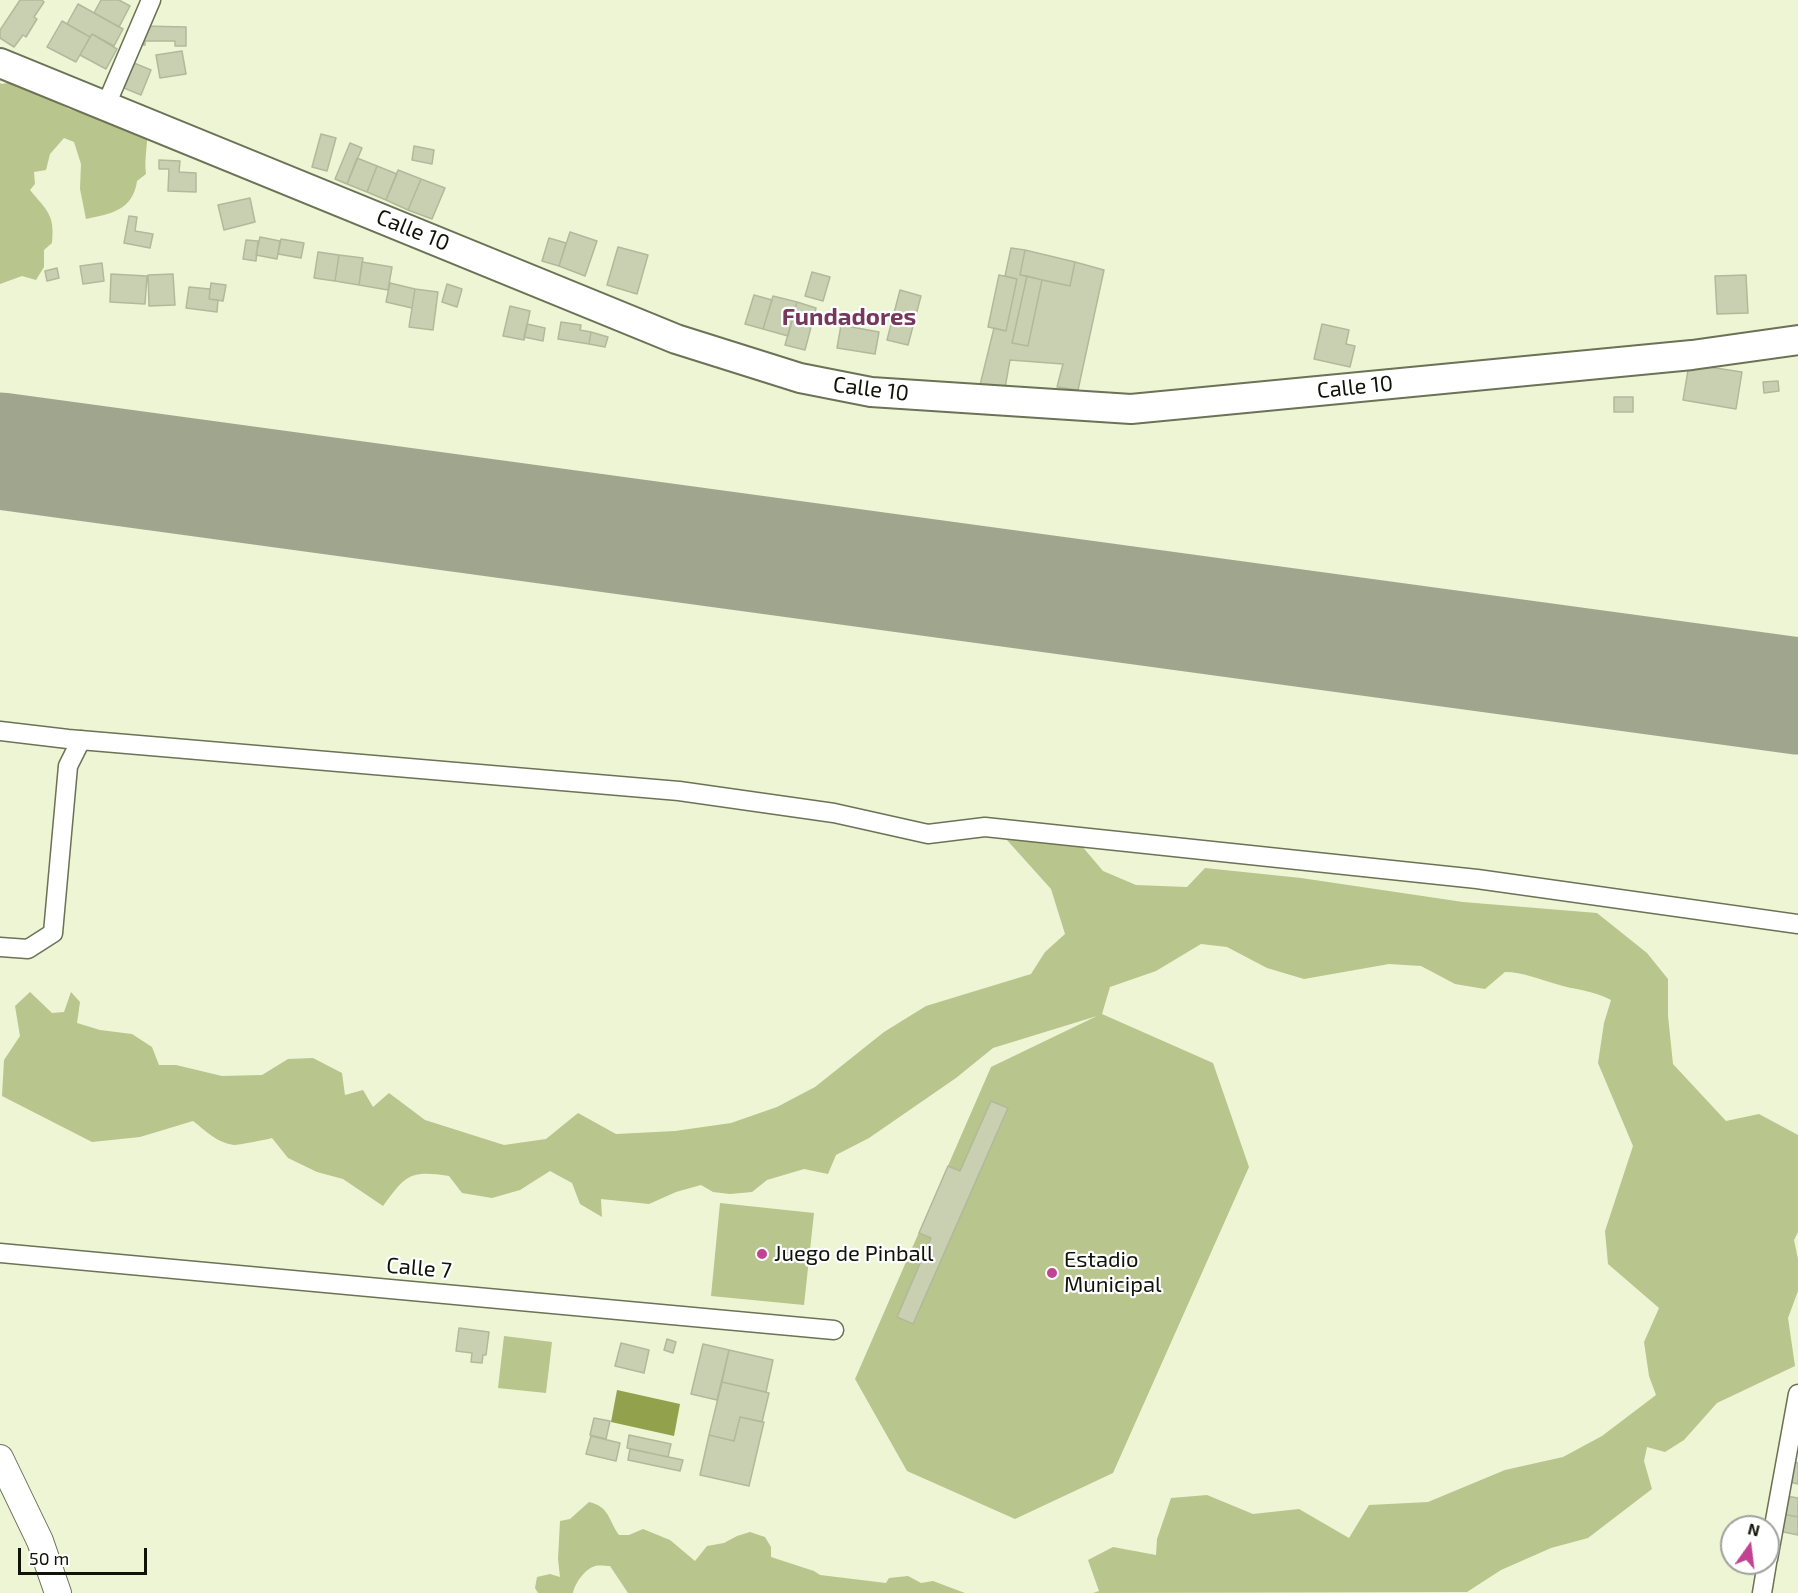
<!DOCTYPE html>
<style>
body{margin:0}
#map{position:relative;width:1798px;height:1593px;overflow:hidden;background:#edf5d5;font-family:"Exo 2",sans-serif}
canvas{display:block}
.north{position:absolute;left:1720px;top:1515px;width:60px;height:60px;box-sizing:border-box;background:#fff;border:2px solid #9fa19c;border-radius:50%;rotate:14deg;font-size:16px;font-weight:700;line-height:24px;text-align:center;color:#101308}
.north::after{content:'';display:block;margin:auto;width:21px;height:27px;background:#c14391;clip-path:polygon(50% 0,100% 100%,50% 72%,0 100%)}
.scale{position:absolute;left:18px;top:1548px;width:129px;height:27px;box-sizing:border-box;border:3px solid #101308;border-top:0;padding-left:8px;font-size:18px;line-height:21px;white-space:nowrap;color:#101308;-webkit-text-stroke:4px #fff;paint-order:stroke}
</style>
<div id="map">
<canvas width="1798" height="1593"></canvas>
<div class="north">N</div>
<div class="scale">50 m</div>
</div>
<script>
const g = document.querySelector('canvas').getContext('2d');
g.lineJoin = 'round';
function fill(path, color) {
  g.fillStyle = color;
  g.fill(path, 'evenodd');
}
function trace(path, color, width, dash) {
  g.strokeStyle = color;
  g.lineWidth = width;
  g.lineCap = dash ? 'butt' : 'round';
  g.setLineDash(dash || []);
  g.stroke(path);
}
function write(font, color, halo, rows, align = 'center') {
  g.font = font + ' "Exo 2",sans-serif';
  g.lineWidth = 4.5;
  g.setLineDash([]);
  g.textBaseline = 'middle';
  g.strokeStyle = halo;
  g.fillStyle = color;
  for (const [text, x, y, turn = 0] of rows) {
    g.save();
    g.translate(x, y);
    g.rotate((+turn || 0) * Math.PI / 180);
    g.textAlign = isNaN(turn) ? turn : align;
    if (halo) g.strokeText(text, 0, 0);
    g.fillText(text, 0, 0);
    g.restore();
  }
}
fill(new Path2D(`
 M12 82 51 95 55 102 69 109 147 130C148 145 144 159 146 174L137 181C133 210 111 214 86 219L80 189 81 164 74 142 64 138 50 154 46 170 34 172 35 184 30 190C47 211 55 214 52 243L44 250V267L36 280 22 276 0 284V83L2 84Z
 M1006 839 1081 845 1103 871 1136 885 1187 887 1205 868 1301 878 1463 902 1597 913 1647 953 1668 979V1016L1673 1064 1726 1121 1759 1114 1798 1135V1232L1794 1240 1798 1259V1291L1788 1318 1795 1366 1717 1403 1684 1440 1665 1452 1647 1447 1644 1461 1652 1489 1588 1538 1551 1548 1501 1570 1467 1592 1093 1593 1099 1591 1088 1560 1113 1547 1156 1555 1157 1539 1171 1498 1207 1495 1253 1514 1299 1509 1349 1538 1369 1505 1428 1502 1505 1470 1563 1457 1602 1436 1656 1395 1649 1376 1644 1342 1659 1308 1608 1264 1605 1231 1633 1146 1598 1063 1604 1023 1611 1000C1593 990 1575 990 1556 984 1538 979 1523 972 1505 972L1485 989 1455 984 1421 966 1389 964 1304 979 1267 968 1227 947 1201 944 1156 971 1110 987 1102 1014 1213 1063 1249 1167 1113 1473 1015 1519 907 1471 855 1379 991 1067 1097 1016 993 1048 956 1078 869 1138 836 1155 828 1174 804 1169 767 1180 752 1192 730 1194 713 1192 701 1185 676 1192 649 1204 601 1199 602 1217 580 1204 572 1183 550 1171 520 1190 492 1198 462 1193 449 1176C409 1170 406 1175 383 1206L343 1179 317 1172 288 1158 272 1138C264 1140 239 1145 234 1145 217 1143 206 1131 193 1121L140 1137 92 1142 2 1096 4 1060 20 1036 15 1006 30 992 52 1013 64 1012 71 992 80 1002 77 1023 100 1030 132 1034 152 1047 159 1065H176L222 1076 262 1075 288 1059 313 1058 342 1073 345 1095 363 1090 373 1107 389 1093 425 1120 504 1145 546 1139 578 1113 616 1134 675 1131 731 1123 777 1107 815 1087 884 1032 926 1006 1031 974 1045 952 1065 934 1051 889Z
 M720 1203 814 1213 804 1305 711 1296Z
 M504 1336 552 1342 546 1393 498 1388Z
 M589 1502C610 1507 608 1520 619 1535H629L643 1529 670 1540 695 1561 707 1546 724 1543 737 1536 750 1532 765 1537 771 1547V1557L814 1571 820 1575 886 1583 889 1578 908 1576 921 1583 933 1581 965 1593H628L610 1566C606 1566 599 1565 595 1566 585 1569 575 1583 573 1593H538L535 1588 537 1577 550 1574 560 1577 558 1559 560 1521 570 1519Z`), '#b8c58c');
fill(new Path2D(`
 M617 1390 680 1404 674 1436 611 1422Z`), '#92a14c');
trace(new Path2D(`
 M0 451 1798 696`), '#a0a68d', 117);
const building = new Path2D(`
 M20 0H42L44 2 34 17 37 19 26 37 23 35 14 47 0 38V30Z
 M101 0H119L130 6 119 27 94 13Z
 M78 4 123 29 114 46 92 34 90 37 67 24Z
 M62 21 90 37 76 62 47 47Z
 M143 26 186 27V46H175V41H145V45H142Z
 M92 34 117 49 106 69 80 55Z
 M182 51 186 74 160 78 156 55Z
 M134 63 151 70 141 95 124 88Z
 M321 134 336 138 327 171 312 167Z
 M350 143 362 148 347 184 335 179Z
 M414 146 434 150 432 164 412 160Z
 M357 158 377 166 367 192 347 184Z
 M159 160 180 161 179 172 196 173V192L168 191 169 169H159Z
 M377 166 397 174 386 200 367 192Z
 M398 170 421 179 408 210 386 200Z
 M421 179 445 188 432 219 408 210Z
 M250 198 255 222 224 230 218 205Z
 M129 216 137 217 135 231 153 234 150 248 124 243Z
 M570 232 597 241 585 276 559 266Z
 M260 237 280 241 277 259 256 255Z
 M549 238 566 243 559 266 542 261Z
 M281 239 304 243 301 258 278 254Z
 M246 240 258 241 256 261 243 259Z
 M618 247 648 255 637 294 607 285Z
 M1011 248 1025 250 1020 275 1027 276 1012 343 1028 346 1042 280 1070 286 1075 262 1104 270 1078 390 1057 387 1063 364 1010 360 1005 388 980 385 994 328 1006 331 1017 279 1005 276Z
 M1025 250 1075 262 1070 286 1020 275Z
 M318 252 339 255 335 281 314 278Z
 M339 255 363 258 359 285 335 281Z
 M362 262 392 267 388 290 359 285Z
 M102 263 104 281 83 284 80 266Z
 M57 268 59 278 47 281 45 271Z
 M812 272 830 277 823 301 805 296Z
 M111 274 147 276 145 304 110 302Z
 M173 274 175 305 149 306 148 275Z
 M999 275 1017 279 1006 331 988 327Z
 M1746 275 1748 313 1717 314 1715 276Z
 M1027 276 1042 280 1028 346 1012 343Z
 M211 283 226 285 223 301 209 299Z
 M390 283 415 289 412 308 386 302Z
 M447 284 462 289 457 307 442 302Z
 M189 287 210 289 209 299 218 300 217 312 186 308Z
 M415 289 438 292 433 330 409 327Z
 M900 290 921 296 908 345 887 340Z
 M754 295 772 300 763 329 745 324Z
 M773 296 797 302 788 336 763 329Z
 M797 302 816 308 805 350 785 345Z
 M510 306 530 311 524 340 503 336Z
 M561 322 581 325 580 330 591 332 589 344 558 339Z
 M527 324 545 328 543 341 524 337Z
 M1322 324 1349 330 1346 344 1355 346 1350 367 1314 359Z
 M841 325 879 332 875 354 837 348Z
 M591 332 608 337 605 347 589 344Z
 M1689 364 1742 372 1736 409 1683 400Z
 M1778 381 1779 391 1764 393 1763 382Z
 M1614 397H1633V412H1614Z
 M991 1101 1008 1108 913 1324 897 1317 931 1238 919 1233 948 1166 960 1171Z
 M459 1328 489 1332 486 1355H483L482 1363 471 1362 472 1353 456 1351Z
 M667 1339 676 1342 673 1353 664 1350Z
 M621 1343 649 1350 644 1373 615 1366Z
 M703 1344 729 1350 717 1400 691 1394Z
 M729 1350 773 1360 766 1392 722 1382Z
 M722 1382 769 1393 762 1422 740 1417 734 1441 709 1435Z
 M740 1417 764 1422 749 1486 700 1475 709 1435 734 1441Z
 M594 1418 610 1421 606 1439 590 1435Z
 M629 1435 671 1444 668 1457 627 1448Z
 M591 1436 620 1443 616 1461 586 1454Z
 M630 1449 683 1460 680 1471 628 1460Z
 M1795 1462 1798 1463V1484L1790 1482Z
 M1786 1496 1798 1498V1517L1783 1514Z
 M1783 1514 1798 1517V1535L1779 1531Z`);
fill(building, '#c9d0b1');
trace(building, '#b1b99a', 1.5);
const street = new Path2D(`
 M106 105 151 0
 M0 731 68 739 679 791 834 813 928 834 985 827 1477 879 1798 924
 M0 947 28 949 53 933 68 766 81 740
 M0 1253 834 1330
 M1768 1559 1798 1394
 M1762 1593 1767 1563`);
const secondary = new Path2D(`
 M0 1458 40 1541 58 1593`);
const primary = new Path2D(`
 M0 63 676 339 800 378 871 392 1131 409 1692 355 1798 340`);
trace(street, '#6b7255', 21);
trace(secondary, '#6b7255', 28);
trace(primary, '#6b7255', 32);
trace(street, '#fff', 18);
trace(secondary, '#fff', 26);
trace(primary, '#fff', 28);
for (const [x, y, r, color] of [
 [762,1254,6,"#c14391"],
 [1052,1273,6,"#c14391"]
]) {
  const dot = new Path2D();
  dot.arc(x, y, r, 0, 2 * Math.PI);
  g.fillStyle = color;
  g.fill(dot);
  trace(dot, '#fff', 2);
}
write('22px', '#101308', '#fff', [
 ["Calle 10",413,230,22],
 ["Calle 10",1355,387,-6],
 ["Calle 10",871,389,7],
 ["Calle 7",419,1268,5]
]);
write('22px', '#101308', '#fff', [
 ["Juego de Pinball",774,1254],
 ["Estadio",1064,1260],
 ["Municipal",1064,1285]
], 'left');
write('bold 24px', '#76375c', '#fff', [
 ["Fundadores",849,317]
]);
</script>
